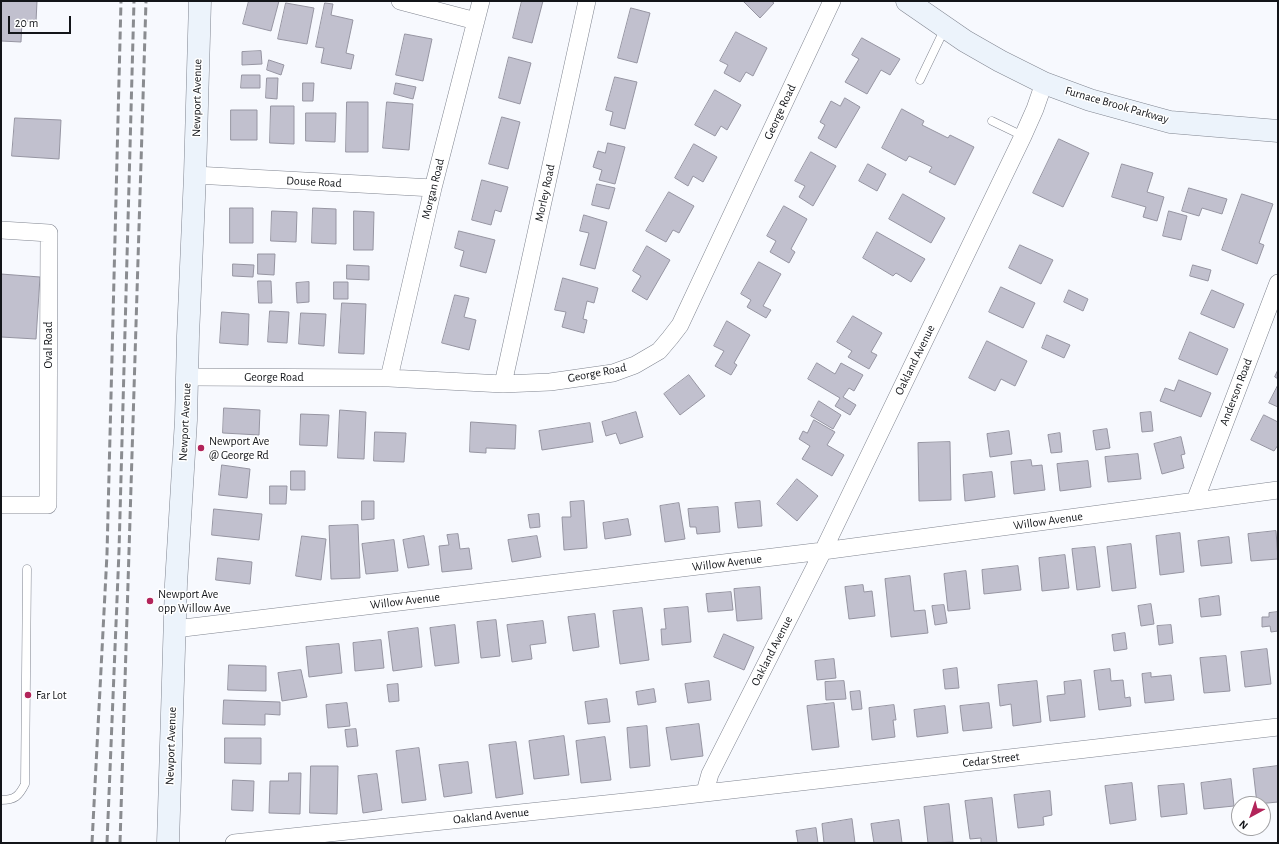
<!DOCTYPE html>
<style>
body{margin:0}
#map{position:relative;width:1279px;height:844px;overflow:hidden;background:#f7f9fe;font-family:"Alegreya Sans",sans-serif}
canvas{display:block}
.frame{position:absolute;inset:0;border:2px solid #131519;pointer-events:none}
.north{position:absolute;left:1231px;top:796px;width:40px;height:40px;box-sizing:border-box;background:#fff;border:1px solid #a1a1a3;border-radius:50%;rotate:220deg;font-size:11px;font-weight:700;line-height:16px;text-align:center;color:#131519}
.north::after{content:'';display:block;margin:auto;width:14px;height:18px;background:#b2245a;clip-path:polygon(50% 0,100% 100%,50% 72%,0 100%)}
.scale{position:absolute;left:8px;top:16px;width:63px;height:18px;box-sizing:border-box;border:2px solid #131519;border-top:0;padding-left:5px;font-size:12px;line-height:14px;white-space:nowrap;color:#131519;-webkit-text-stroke:3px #fff;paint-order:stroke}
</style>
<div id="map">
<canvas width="1279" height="844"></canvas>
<div class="frame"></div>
<div class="north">N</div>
<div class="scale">20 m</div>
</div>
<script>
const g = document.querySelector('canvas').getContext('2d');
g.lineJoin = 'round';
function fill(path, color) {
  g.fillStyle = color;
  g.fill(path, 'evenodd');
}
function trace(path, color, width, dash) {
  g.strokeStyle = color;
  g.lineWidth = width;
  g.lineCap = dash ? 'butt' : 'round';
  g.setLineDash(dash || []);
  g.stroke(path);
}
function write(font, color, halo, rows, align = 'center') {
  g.font = font + ' "Alegreya Sans",sans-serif';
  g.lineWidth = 3;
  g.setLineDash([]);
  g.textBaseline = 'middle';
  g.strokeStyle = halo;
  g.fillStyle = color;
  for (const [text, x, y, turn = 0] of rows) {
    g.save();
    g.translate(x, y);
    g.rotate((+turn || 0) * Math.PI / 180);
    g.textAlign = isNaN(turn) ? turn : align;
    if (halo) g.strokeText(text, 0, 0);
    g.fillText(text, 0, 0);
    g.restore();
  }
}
const building = new Path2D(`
 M1 1H37L36 22 22 21 21 42 1 41Z
 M249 1H279L271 31 243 24Z
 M522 1H543L532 43 513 38Z
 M745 1H771L774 3 760 18 744 2Z
 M286 3 314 8 307 44 278 39Z
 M325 3 333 4 331 15 353 20 346 53 354 55 351 69 321 63 324 48 316 47Z
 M631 8 650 13 637 63 618 58Z
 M736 32 767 48 753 76 746 72 740 82 724 73 728 65 720 61Z
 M405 34 432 39 423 81 396 75Z
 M862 38 900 59 890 75 881 70 867 94 845 82 859 59 852 55Z
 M261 51 262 64 242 65V52Z
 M509 57 531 63 520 104 499 98Z
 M269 60 284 65 281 75 267 70Z
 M242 75H260V88H241Z
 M615 77 637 82 625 129 610 125 613 112 606 110Z
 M267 78H278L277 99 266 98Z
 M303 83H314L313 101H303Z
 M396 83 416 87 413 99 394 94Z
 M715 90 741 105 727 130 721 126 715 136 695 125Z
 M845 98 860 107 836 148 818 138 825 125 820 122 831 101 840 106Z
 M347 102H368V152H346Z
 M387 102 413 104 409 150 383 148Z
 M271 106H294V144L270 143Z
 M902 109 924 121 922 125 948 138 950 135 974 147 955 185 929 172 932 167 909 156 906 161 882 148Z
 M231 110H257V140H231Z
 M306 113H336L335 142 306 141Z
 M502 117 520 122 508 169 489 164Z
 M15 118 61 120 59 159 12 156Z
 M1059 139 1089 153 1063 207 1033 193Z
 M608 143 625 147 615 184 599 180 602 170 593 167 598 151 605 153Z
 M694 144 717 157 703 182 693 176 688 186 675 178Z
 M811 152 836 166 813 206 799 197 805 186 795 181Z
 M868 164 886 174 877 191 859 181Z
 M1122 164 1153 173 1147 192 1164 197 1157 221 1143 217 1146 207 1112 197Z
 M482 180 508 187 501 212 495 210 491 225 472 220Z
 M597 184 615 188 609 209 592 205Z
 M1189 188 1227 199 1222 214 1202 208 1199 216 1182 211Z
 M669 192 694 206 679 233 673 230 666 242 646 231Z
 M903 194 945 218 931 243 889 219Z
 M1242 194 1273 204 1259 243 1264 245 1257 264 1222 250Z
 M784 206 807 219 791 249 795 252 789 263 770 252 776 241 767 236Z
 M230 208H253V243H230Z
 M313 208 336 209V244L312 243Z
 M272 211 297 212 296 242 271 241Z
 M354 211 374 212 373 250H354Z
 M1169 211 1187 216 1181 240 1163 236Z
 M584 215 607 222 595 269 580 265 589 233 580 231Z
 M459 231 495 240 486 273 460 266 464 251 455 248Z
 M877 232 925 259 911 282 896 273 893 276 863 258Z
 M1020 245 1053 260 1041 284 1009 268Z
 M647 246 670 260 647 300 632 291 641 276 633 271Z
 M258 254H275L274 275 258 274Z
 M759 262 781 274 763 306 771 310 766 318 747 307 751 300 741 294Z
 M233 264 254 265 253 277 233 276Z
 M347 265 369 266V280L347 279Z
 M1193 265 1211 270 1208 281 1190 276Z
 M1 274 40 277 36 339 1 337Z
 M563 278 598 288 594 303 587 301 583 319 587 320 584 333 562 327 566 312 555 310Z
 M258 281H271L272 303H259Z
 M309 282V302L297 303 296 283Z
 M334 282H348V299H334Z
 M1001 287 1035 303 1023 328 989 312Z
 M1069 290 1088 299 1083 311 1064 302Z
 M1212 290 1244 304 1234 328 1201 314Z
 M455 295 469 298 464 317 476 320 469 350 442 343Z
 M342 303 366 304 364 354 339 353Z
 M270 311 289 312 287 343 268 342Z
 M222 312 249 314 248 345 220 343Z
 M301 313 326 314 324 346 299 344Z
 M853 316 882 333 871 352 877 355 869 369 848 357 852 351 837 342Z
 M727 321 750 335 734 363 737 365 731 375 715 366 724 351 714 346Z
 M1190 332 1228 349 1217 375 1179 359Z
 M1047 335 1070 345 1064 358 1042 348Z
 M987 341 1027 361 1015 386 1001 379 995 391 969 378Z
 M817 363 835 374 841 363 863 375 854 391 849 388 843 397 856 405 850 415 835 406 840 398 808 379Z
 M1278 370V379L1275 377Z
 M689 375 705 396 680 415 664 394Z
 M1179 380 1211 393 1201 417 1160 401 1165 388 1174 391Z
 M1278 385V407L1269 403Z
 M819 401 841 415 833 429 811 416Z
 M224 408 260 410 259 435 223 433Z
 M340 410 366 412 364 459 338 458Z
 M636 412 643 437 620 444 616 433 606 436 602 422Z
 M1151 412 1153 431 1142 432 1140 413Z
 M301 414 329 415 327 446 300 445Z
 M1264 415 1278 422V445L1274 451 1251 440Z
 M814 420 835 432 827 445 844 455 832 476 802 459 810 446 799 439 803 431 807 433Z
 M471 422 516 425 515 449 486 448V453L470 452Z
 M590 423 593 442 542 450 539 431Z
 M1107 429 1110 448 1096 450 1093 431Z
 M1009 431 1012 454 990 457 987 434Z
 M375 432 406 433 404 462 374 461Z
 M1060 433 1062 452 1051 453 1048 435Z
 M1181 437 1185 454 1181 455 1184 468 1162 474 1154 444Z
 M950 442 951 500 919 501 918 443Z
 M1138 454 1141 479 1108 482 1105 457Z
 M1031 460 1032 466 1042 465 1045 490 1014 494 1011 462Z
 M1088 461 1091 487 1060 491 1057 464Z
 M222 465 250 469 247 498 219 495Z
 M291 471H305V490H291Z
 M992 472 995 497 965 501 963 475Z
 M797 479 818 496 797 521 777 504Z
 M270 486H287L286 504H270Z
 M362 501H374V519L362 520Z
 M584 501 587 548 564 550 562 517H571L570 502Z
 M760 501 762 526 738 528 735 503Z
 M679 503 685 539 665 542 660 506Z
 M718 507 720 532 697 534 696 527H690L688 509Z
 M214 509 262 514 259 540 212 535Z
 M539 514 540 527 530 528 528 515Z
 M628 519 631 535 605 539 603 523Z
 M358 525 360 578 331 579 329 526Z
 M1276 531 1278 559 1251 561 1248 534Z
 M1180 533 1184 572 1160 575 1156 536Z
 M458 534 460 549 469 548 472 569 442 572 439 546 449 545 447 535Z
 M302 536 326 539 321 580 296 576Z
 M424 536 429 565 408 568 403 540Z
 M537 536 541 557 512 562 508 540Z
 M1229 537 1232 563 1201 566 1198 541Z
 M394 540 398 571 366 574 362 544Z
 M1131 544 1136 588 1112 591 1107 547Z
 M1095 547 1100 587 1077 590 1072 549Z
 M1065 555 1069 588 1042 591 1039 558Z
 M218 558 252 562 250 584 216 580Z
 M1018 566 1021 590 984 594 982 570Z
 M966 571 970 609 948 611 944 574Z
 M910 576 914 611 925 610 928 633 891 637 885 579Z
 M863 585 864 592 872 591 875 616 849 619 845 587Z
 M760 587 762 619 737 621 734 589Z
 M731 592 733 610 708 612 706 594Z
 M1219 596 1221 615 1201 617 1199 599Z
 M1151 604 1154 624 1141 626 1138 606Z
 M944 605 947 623 935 625 932 606Z
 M688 607 691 642 662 645 661 629H666L664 609Z
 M642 608 649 660 620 664 613 611Z
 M1278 612V631L1271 632 1270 626 1262 627V617H1269V613Z
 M595 614 599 647 573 651 568 617Z
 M496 620 500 656 481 658 477 622Z
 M543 621 546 643 530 645 532 659 512 662 507 625Z
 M455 625 459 663 435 666 430 628Z
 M1171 625 1173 643 1159 645 1157 626Z
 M418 628 422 667 393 671 388 632Z
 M1125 633 1127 649 1114 651 1112 635Z
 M724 634 754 647 744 670 714 657Z
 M381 640 384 668 355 671 353 643Z
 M339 644 342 673 309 677 306 647Z
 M1267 649 1271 684 1245 687 1241 652Z
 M1226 656 1230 691 1204 693 1200 658Z
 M834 659 836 678 817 680 815 661Z
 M229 665 266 666V691L228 690Z
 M957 668 959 688 945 689 943 670Z
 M1110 669 1111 681 1123 680 1125 698 1130 697 1131 706 1099 710 1094 671Z
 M301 670 307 697 282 701 278 673Z
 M1151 673V677L1171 675 1174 700 1145 703 1142 674Z
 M1081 680 1085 717 1050 721 1047 696 1065 694 1064 682Z
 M709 681 711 700 688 703 685 684Z
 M844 681 846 699 826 700 825 682Z
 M1037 681 1041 722 1013 726 1011 704 1000 706 998 685Z
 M398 684 399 701 389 702 387 685Z
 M654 689 656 702 638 705 636 692Z
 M860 691 862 709 852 710 850 692Z
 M607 699 610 722 588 724 585 702Z
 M224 700 280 702V715L265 714V725L223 724Z
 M347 703 350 726 328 728 326 705Z
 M834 703 839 747 812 750 807 706Z
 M989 703 992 728 963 731 960 706Z
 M894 705 896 720H893L895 737 872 740 869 708Z
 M945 706 948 733 917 737 914 710Z
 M699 724 703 756 671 760 666 728Z
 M647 726 650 766 630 768 627 728Z
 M356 729 358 746 347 747 345 730Z
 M564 736 569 775 534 779 529 741Z
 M605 737 611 780 581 783 576 741Z
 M225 738H261V764L225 763Z
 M516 742 523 794 496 798 489 745Z
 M419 748 426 800 402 803 396 751Z
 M468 762 472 793 444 797 439 765Z
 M311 766H338L337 814 310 813Z
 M1278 766V802L1257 804 1253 769Z
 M289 773H301L300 814 269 813 270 781H288Z
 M377 774 382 810 363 813 358 776Z
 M1231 779 1234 806 1204 809 1201 783Z
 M233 780 254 781 253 811 232 810Z
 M1132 783 1136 820 1110 824 1105 786Z
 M1184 784 1187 814 1161 817 1158 786Z
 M1050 791 1052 815 1043 817 1044 825 1018 828 1014 795Z
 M992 798 997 843H981V838L970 839 965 801Z
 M949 804 953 842 928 843 924 807Z
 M852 819 855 843H824L822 824Z
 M899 820 902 843H874L871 824Z
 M816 828 818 843H798L796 831Z`);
fill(building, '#c1c0ce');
trace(building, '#9695a2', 1);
const service = new Path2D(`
 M920 80 945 28
 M992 121 1023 136
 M1 800C15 800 19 796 25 784L27 569`);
const minor = new Path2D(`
 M400 1 476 21
 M195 175 433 188
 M1 230 49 233 48 505H1
 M188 377 389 378 503 384 550 382 613 373 635 365 659 351 670 338 680 325 832 1
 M389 378 433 188 481 1
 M503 384 587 1
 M1195 501 1278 283
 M175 629 823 551 1278 490
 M705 792 710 774 823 551 1023 136 1035 109 1044 83
 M234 843 653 799 1278 727`);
const secondary = new Path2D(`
 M907 1 965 41 1000 61 1044 83 1090 100 1170 122 1278 131
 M168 843 176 584 186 420 188 336 195 175 200 1`);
trace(service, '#808590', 9);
trace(minor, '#808590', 18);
trace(secondary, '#808590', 23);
trace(service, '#fff', 8);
trace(minor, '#fff', 17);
trace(secondary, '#ecf3fb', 22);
trace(new Path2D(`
 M92 843 107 554 121 1
 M107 843 119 551 134 1
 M120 843 146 1`), '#8a8c90', 3, [8, 4]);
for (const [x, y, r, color] of [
 [201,448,4,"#b2245a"],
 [150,601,4,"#b2245a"],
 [28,695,4,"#b2245a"]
]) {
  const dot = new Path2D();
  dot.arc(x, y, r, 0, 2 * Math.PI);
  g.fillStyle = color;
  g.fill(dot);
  trace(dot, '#fff', 1.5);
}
write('12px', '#131519', '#fff', [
 ["Newport Avenue",197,98,-89],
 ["Furnace Brook Parkway",1117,105,16],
 ["George Road",780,112,-65],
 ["Douse Road",314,182,3],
 ["Morgan Road",433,189,-76],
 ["Morley Road",545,193,-78],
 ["Oval Road",48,345,-90],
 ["Oakland Avenue",915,360,-64],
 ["George Road",597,373,-11],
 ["George Road",274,377],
 ["Anderson Road",1236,392,-69],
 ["Newport Avenue",185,422,-87],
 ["Willow Avenue",1048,521,-8],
 ["Willow Avenue",727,563,-7],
 ["Willow Avenue",405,601,-7],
 ["Oakland Avenue",772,651,-63],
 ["Newport Avenue",171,746,-88],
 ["Cedar Street",991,760,-7],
 ["Oakland Avenue",491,816,-6]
]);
write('12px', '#131519', '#fff', [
 ["Newport Ave",209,441],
 ["@ George Rd",209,455],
 ["Newport Ave",158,594],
 ["opp Willow Ave",158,608],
 ["Far Lot",36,695]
], 'left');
</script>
